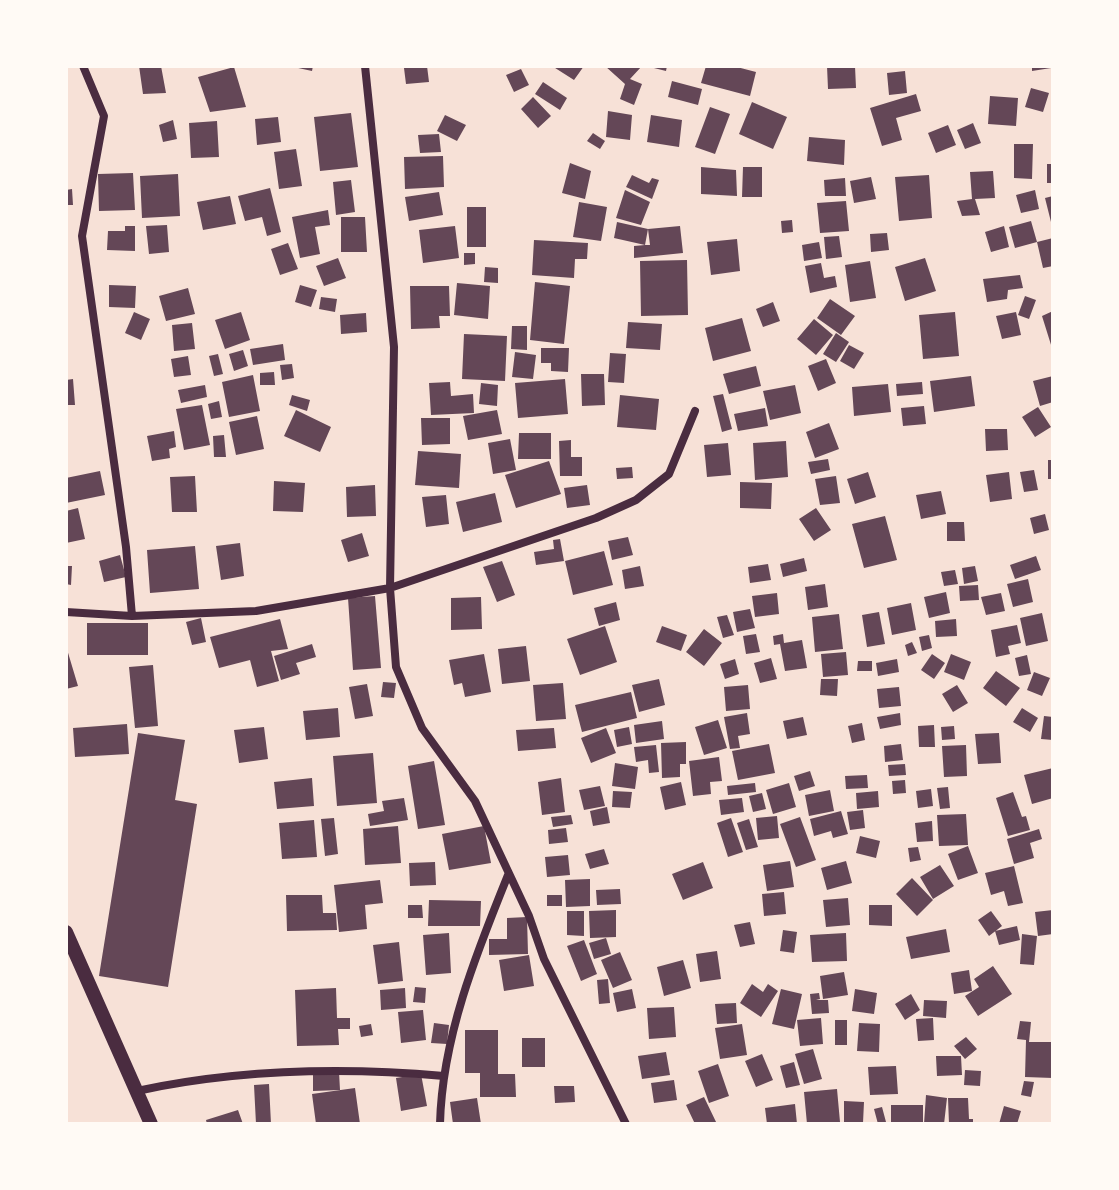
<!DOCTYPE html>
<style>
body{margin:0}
#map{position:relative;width:1119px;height:1190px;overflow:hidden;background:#f7e1d7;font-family:Figtree,sans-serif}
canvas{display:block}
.frame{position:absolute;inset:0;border:68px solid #fffaf5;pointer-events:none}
</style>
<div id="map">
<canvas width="1119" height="1190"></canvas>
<div class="frame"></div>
</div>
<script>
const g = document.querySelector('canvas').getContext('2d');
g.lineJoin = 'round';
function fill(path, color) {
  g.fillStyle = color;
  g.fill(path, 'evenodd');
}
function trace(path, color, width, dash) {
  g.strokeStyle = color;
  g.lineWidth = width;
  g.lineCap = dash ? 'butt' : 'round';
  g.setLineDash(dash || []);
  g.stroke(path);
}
fill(new Path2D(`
 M139 66H161L166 93 143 94Z
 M289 66H313L312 71Z
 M427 66 429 82 406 84 404 68Z
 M552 66H584L574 80Z
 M605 66H642L630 79 642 84 634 105 620 99 625 84Z
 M646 66H667L666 71Z
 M706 66H733L756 72 750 96 701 83Z
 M827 66H855L856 88 828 89Z
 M1032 66H1051V68L1032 71Z
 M234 67 246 107 210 112 198 77Z
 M521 69 529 85 514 92 506 75Z
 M905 71 907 93 889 95 887 73Z
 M672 81 702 89 698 105 668 97Z
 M543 82 567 98 560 110 535 94Z
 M1031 88 1049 93 1043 112 1025 107Z
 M916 94 921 111 896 118 902 140 882 146 870 108Z
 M990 96 1018 98 1016 126 988 124Z
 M533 97 551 116 538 128 521 109Z
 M752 102 787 117 773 149 739 134Z
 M710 107 730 114 715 154 695 147Z
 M608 111 632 115 630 140 606 137Z
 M351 113 358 167 320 171 314 117Z
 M445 115 466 125 457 141 437 131Z
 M651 115 682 120 679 147 647 142Z
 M278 117 281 142 257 145 255 119Z
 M173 120 177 139 163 142 159 125Z
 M217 121 219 157 191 158 189 123Z
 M973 123 981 143 965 149 957 130Z
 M948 125 956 145 936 153 928 133Z
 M593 133 605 141 600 149 587 141Z
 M439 134 441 152 420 153 418 135Z
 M809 137 845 140 844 165 807 161Z
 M1014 144H1033L1032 179 1014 178Z
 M296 149 302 186 279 189 274 152Z
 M443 156 444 187 405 189 404 157Z
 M570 163 591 171 585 199 562 193Z
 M1047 164H1053V183H1047Z
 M701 167 736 170 737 196 701 194Z
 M743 167H762V197H742Z
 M993 171 995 198 975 199 980 215 962 216 957 201 972 199 970 172Z
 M133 173 135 210 99 211 98 174Z
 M178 174 180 216 142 218 140 176Z
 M632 175 649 183 652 178 659 180 652 199 626 187Z
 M929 175 932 218 899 221 895 177Z
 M871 177 876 199 854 203 850 181Z
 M845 178 846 196H825L824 180Z
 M351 180 355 212 336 215 333 182Z
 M270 188 281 232 267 236 262 217 245 221 238 196Z
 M72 189 73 205H66V190Z
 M625 190 650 202 641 225 616 218Z
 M1035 190 1039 209 1021 213 1016 195Z
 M439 192 443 215 409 221 405 197Z
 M230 196 236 224 203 230 197 202Z
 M1053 196V226H1052L1045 198Z
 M846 201 849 231 820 233 817 203Z
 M579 202 607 207 601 241 573 237Z
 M467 207H486V247H467Z
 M328 210 330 225 315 227 320 254 300 258 292 217Z
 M341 217H365L367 252H341Z
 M792 220 793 232 782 233 781 221Z
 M1031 221 1037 242 1015 248 1009 227Z
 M617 222 648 229 645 245H650L648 229 680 226 683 253 634 258V246L645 245 614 238Z
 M167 225 169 252 149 254 146 226Z
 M125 226H135V251L107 250 108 231H125Z
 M455 226 459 258 423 263 419 230Z
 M1004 226 1009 247 991 252 985 232Z
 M887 233 889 250 871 252 870 234Z
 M839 236 842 257 826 259 824 237Z
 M1053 238V266L1043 268 1037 242Z
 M737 239 740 271 711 275 707 242Z
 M534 240 588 243 587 259H575L574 278 532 275Z
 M819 242 822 258 804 261 802 245Z
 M288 243 298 269 280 275 271 249Z
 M464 253H475V264L464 265Z
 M338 258 346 278 324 286 316 266Z
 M925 258 936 291 905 301 895 267Z
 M687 260 688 315 641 316 640 261Z
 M870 261 876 298 850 302 845 265Z
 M821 263 824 278 835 276 837 287 810 293 805 266Z
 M485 267 498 268V283L484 282Z
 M1020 275 1023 288 1008 290 1007 299 987 302 983 279Z
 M535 282 570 286 564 344 530 340Z
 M457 283 490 286 488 319 454 315Z
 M109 285 136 286 135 308 109 307Z
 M300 285 317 290 311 307 295 302Z
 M410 286H449L450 316H439L440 328 411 329Z
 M188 288 195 314 166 321 159 296Z
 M1025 296 1036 300 1029 319 1018 315Z
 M321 297 337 299 335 312 319 309Z
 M830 299 855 316 841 335 817 318Z
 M773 302 780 321 763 327 756 309Z
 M1053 311V348H1052L1042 316Z
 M134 312 150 319 141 340 125 333Z
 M241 312 250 340 225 349 215 320Z
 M955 312 959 356 923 359 919 315Z
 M1016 312 1021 335 1002 339 996 316Z
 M366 313 367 332 341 334 340 315Z
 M742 318 751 351 713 361 705 328Z
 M814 319 833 335 816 355 797 339Z
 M628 322 662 324 660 350 626 348Z
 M192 323 195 349 174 351 172 325Z
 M512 326H527V350L511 349Z
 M836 333 849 342 836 362 823 354Z
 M464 334 507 336 505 381 462 379Z
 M283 344 285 360 253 365 250 349Z
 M849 345 864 353 854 369 840 361Z
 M541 348H569L568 372 551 371V363H541Z
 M243 350 248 366 234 371 229 354Z
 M515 352 536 355 533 379 512 377Z
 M610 353 626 354 624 383 608 382Z
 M218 354 223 374 214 376 209 356Z
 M188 356 191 375 174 377 171 359Z
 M826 359 836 383 818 391 808 366Z
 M292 364 294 378 282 380 280 365Z
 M756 366 761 386 729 394 723 374Z
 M274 372 275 385H260V373Z
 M581 374H604L605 405 582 406Z
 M253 375 260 411 229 417 222 382Z
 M971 376 975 406 934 412 930 381Z
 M1053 376V402L1040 406 1033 381Z
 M73 379 75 405H66V380Z
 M565 379 568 414 518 418 515 383Z
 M450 382 451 396 473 394 474 413 431 415 429 383Z
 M922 382 923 394 897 396 896 384Z
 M481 383 498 385 497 406 479 404Z
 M888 384 891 412 854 416 852 387Z
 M205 385 207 397 181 403 178 390Z
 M795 385 801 413 770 420 763 391Z
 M723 394 732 429 722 432 713 396Z
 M292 395 310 400 307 411 289 405Z
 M620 395 659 399 656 430 617 427Z
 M219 401 222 417 211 419 208 404Z
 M202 405 210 445 184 450 176 409Z
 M924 406 926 424 903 426 901 408Z
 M1038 407 1051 427 1035 437 1022 417Z
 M765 408 768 426 738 431 734 414Z
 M296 410 331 427 320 452 284 436Z
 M497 410 502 434 468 440 463 416Z
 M257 416 264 449 236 455 229 422Z
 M421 418H450V444L422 445Z
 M829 423 839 449 815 458 806 432Z
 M985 429H1007L1008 450 986 451Z
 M174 431 176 447 169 449 170 458 152 461 147 436Z
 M519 433H551V459H518Z
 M224 435 226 457H214L213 436Z
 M510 439 516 470 493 474 488 443Z
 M571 440V457H582V476H560L559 441Z
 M786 441 788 477 755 480 753 443Z
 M728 443 731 475 707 477 704 445Z
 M418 451 461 454 459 488 415 485Z
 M828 459 830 470 811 474 808 462Z
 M1048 460H1053V479H1048Z
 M549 461 561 494 516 508 505 475Z
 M632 467 633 478 617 479 616 468Z
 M1034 470 1038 490 1024 492 1020 472Z
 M100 471 105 495 66 503V478Z
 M868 472 876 497 855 504 847 479Z
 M1009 472 1012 499 990 502 986 475Z
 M195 476 197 512H172L170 477Z
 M836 476 840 503 820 505 815 479Z
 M274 481 305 483 303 512 273 511Z
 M740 482 772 483 771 509 740 508Z
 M375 485 376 516 347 517 346 487Z
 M587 485 590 505 567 508 564 488Z
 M941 491 946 514 921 519 916 495Z
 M495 493 502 522 463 532 456 502Z
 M446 495 449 524 426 527 422 497Z
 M78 508 85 539 66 543V511Z
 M816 508 831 530 814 541 799 519Z
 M1045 514 1049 530 1034 534 1030 518Z
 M885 516 897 560 864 568 852 524Z
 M947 522H964L965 541H947Z
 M362 533 369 556 348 562 341 540Z
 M628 537 633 555 612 560 608 541Z
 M560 539 564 561 536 565 534 552 554 549 553 540Z
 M240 543 244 576 221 580 216 546Z
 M195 546 199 589 150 593 147 550Z
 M604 551 613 585 573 595 565 561Z
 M120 555 126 577 104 582 99 561Z
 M1036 556 1041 570 1015 579 1010 565Z
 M804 558 807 571 783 577 780 564Z
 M502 561 515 595 497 602 483 567Z
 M768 564 771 580 750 583 748 567Z
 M66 566H72L71 585 66 584Z
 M640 566 644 586 625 589 622 570Z
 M975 566 978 581 964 584 962 568Z
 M955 570 958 584 944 586 941 572Z
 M1028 579 1033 602 1013 607 1007 584Z
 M825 584 828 607 808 610 805 587Z
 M978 585 979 600 960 601 959 586Z
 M946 592 950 613 929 618 924 597Z
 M777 593 779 614 755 617 752 596Z
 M1001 593 1005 611 986 615 981 597Z
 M375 596 381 668 353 670 348 598Z
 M481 597 482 629 451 630V598Z
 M616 602 620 620 599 626 594 608Z
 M911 603 916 630 892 635 887 608Z
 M750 609 755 628 737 632 733 612Z
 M879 612 885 644 867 647 862 615Z
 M1042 613 1048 641 1026 646 1020 618Z
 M839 614 843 649 815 652 812 617Z
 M727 615 734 635 723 638 717 617Z
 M201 618 206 642 192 645 186 622Z
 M280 619 288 649 271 651 279 681 257 687 250 660 219 668 210 637Z
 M956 619 957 636 936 637 935 621Z
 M87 623H148V655H87Z
 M1017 625 1021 643 1008 646 1010 654 996 657 991 630Z
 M605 626 617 662 580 675 567 639Z
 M662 626 687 635 681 651 656 642Z
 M704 629 722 643 704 666 686 652Z
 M756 634 760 652 746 654 743 636Z
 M783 634 784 643 802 640 807 668 785 671 780 644 774 645 773 636Z
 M929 635 932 648 922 651 919 637Z
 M912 642 917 653 908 656 905 645Z
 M312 644 316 657 296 663 300 674 281 680 274 656Z
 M66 646 78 686 66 689Z
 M526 646 530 681 502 684 498 649Z
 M846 652 848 675 823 677 821 654Z
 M484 654 491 692 465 697 462 683 454 685 449 660Z
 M932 654 945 663 934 679 921 670Z
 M951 654 971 662 964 680 944 672Z
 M1027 655 1031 674 1019 676 1015 658Z
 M771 658 777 679 760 683 754 663Z
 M735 659 739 674 725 679 720 664Z
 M897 659 899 672 878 676 876 663Z
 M858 661H872V671H857Z
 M153 665 158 726 135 728 129 667Z
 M996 671 1020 688 1006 706 983 688Z
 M1034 672 1050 678 1042 696 1027 690Z
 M659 679 665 705 639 712 632 685Z
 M821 679H838L837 696 820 695Z
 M383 682 396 683 394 698 381 697Z
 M563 683 566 719 536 721 533 685Z
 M367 684 373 716 355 719 349 687Z
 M748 685 750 709 726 711 724 687Z
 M957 685 968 703 953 712 942 694Z
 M899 687 901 706 879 708 877 689Z
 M631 692 637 718 582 732 575 705Z
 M338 708 340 737 306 740 303 711Z
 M1022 708 1038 718 1030 732 1013 722Z
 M747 713 750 734 738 736 740 748 730 749 724 717Z
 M900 713 901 725 880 729 877 717Z
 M1044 716 1053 717V740L1041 739Z
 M803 717 807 735 787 739 783 721Z
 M718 720 727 748 704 755 695 727Z
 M662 721 664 739 636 743 634 725Z
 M862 723 865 740 852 743 848 726Z
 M127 724 129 754 75 757 73 728Z
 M934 725 935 747H919L918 726Z
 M954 726 955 739 942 740 941 727Z
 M264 727 268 759 239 763 234 730Z
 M629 727 632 744 617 747 614 730Z
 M554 728 556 748 518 751 516 730Z
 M606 728 616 753 591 763 581 738Z
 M138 733 185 740 175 800 197 804 168 987 99 976Z
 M999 733 1001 763 978 764 975 734Z
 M686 742V764H680V777L662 778 661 743Z
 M769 744 775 773 738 780 732 751Z
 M901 744 903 760 885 762 884 746Z
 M656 745 659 772 649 773 648 760 636 762 634 747Z
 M966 745 967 776 944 777 942 746Z
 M373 753 377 803 337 806 333 756Z
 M719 757 722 781 710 782 711 794 693 796 689 761Z
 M434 761 445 825 418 829 408 766Z
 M615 763 638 767 635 789 612 786Z
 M905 764 906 775 889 776 888 765Z
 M1053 768V798L1032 804 1024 775Z
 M810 771 815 786 799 791 794 776Z
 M867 775 868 788 846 789 845 776Z
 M312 778 314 806 277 809 274 782Z
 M561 778 565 812 542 815 538 782Z
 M905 780 906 793 893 794 892 781Z
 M681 782 686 805 665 810 660 787Z
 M755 783 756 792 728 795 727 786Z
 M789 783 796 807 773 814 766 790Z
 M600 786 605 806 584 810 579 790Z
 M948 787 950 808 940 809 937 788Z
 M931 789 933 806 918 808 916 791Z
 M830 790 834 811 809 816 805 795Z
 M613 791 632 792 630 808 612 807Z
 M878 791 879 807 857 809 856 793Z
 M1013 792 1022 817 1026 816 1030 830 1008 836 996 798Z
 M762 793 766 809 753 812 749 796Z
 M404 798 408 820 370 826 368 814 384 811 382 801Z
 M742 798 744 812 721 815 719 800Z
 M607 807 610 823 593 826 590 811Z
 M863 810 865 828 850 830 847 812Z
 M841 811 848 834 833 838 831 831 814 836 810 819Z
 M966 814 968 845 939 846 937 815Z
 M571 815 573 824 553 827 551 817Z
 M777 816 779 838 758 840 756 818Z
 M800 817 816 860 796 867 780 824Z
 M334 818 338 854 325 856 321 819Z
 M731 818 743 852 728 857 717 823Z
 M749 819 758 847 746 850 737 823Z
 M314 820 317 857 282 859 279 823Z
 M932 821 933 841 917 842 915 823Z
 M398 826 401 863 365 865 363 829Z
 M484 826 491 863 449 870 442 834Z
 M566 828 568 842 549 844 548 830Z
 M1039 829 1042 839 1030 843 1034 858 1014 864 1007 839Z
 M860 836 880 841 876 858 856 853Z
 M968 846 978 873 958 880 948 854Z
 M918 847 921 860 910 862 908 848Z
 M604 849 609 864 590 869 585 854Z
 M568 855 570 875 547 877 545 857Z
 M790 861 794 887 767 891 763 865Z
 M846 861 852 883 827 890 821 868Z
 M435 862 436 885 410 886 409 863Z
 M703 862 713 888 683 900 672 874Z
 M940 865 954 886 933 899 920 877Z
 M1014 866 1023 903 1008 906 1004 891 991 895 985 873Z
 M912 878 933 900 917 916 896 894Z
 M590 879V906L566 907 565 880Z
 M380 880 383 903 365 905 367 929 339 932 334 885Z
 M620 889 621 904 597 905 596 890Z
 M784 892 786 914 764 916 762 894Z
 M286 895H322L323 913H336L337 930 287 931Z
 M547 895H562V906H547Z
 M848 898 850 925 826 927 823 900Z
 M429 900 481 901 480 926H428Z
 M408 905H422L423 918H408Z
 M869 905H892V926L869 925Z
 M616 910V937L590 938 589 911Z
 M1053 910V934L1038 936 1035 912Z
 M567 911H584V936L567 935Z
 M991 911 1002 926 989 936 978 920Z
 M527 917 528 954 489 955V939H507V918Z
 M750 922 755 944 740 947 734 925Z
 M1017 926 1020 940 999 945 995 931Z
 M946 929 950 952 911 959 906 937Z
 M783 930 797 932 794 953 780 951Z
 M449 933 451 973 426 975 423 935Z
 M846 933 847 961 812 962 810 935Z
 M1022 934 1037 936 1034 965 1020 964Z
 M606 938 611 954 594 959 589 943Z
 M584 940 597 974 581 981 567 946Z
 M399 942 403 981 378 984 373 945Z
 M717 951 721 979 700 982 696 954Z
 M620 952 632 980 613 988 601 960Z
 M529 955 534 986 504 991 499 960Z
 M683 960 691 988 664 996 657 967Z
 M993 966 1012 994 978 1016 965 996 979 987 974 979Z
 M969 970 972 991 954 994 951 973Z
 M844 972 848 995 823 999 820 976Z
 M608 979 610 1003 599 1004 597 980Z
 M752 984 763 992 768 984 778 991 761 1017 740 1003Z
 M415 987 426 988 425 1003 413 1002Z
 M336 988 337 1018H350V1029H338L339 1045 297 1046 295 990Z
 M405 988 406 1008 381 1010 380 990Z
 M632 989 636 1008 617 1012 613 993Z
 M781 989 802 994 794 1029 772 1024Z
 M855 989 877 993 874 1014 852 1011Z
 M819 993 820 999 816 1000H828L829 1013 812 1014 810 994Z
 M911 994 920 1010 905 1020 895 1004Z
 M924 1000 947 1001 946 1018 923 1016Z
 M736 1003 737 1023 717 1024 715 1004Z
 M674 1007 676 1037 649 1039 647 1008Z
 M423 1010 426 1040 401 1043 398 1012Z
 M821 1018 823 1044 800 1046 797 1020Z
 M933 1018 934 1040 918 1041 916 1019Z
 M835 1020H847V1045H835Z
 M1020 1021 1031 1022 1029 1042H1053V1078L1025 1077 1026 1040 1017 1039Z
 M434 1023 449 1025 447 1044 431 1043Z
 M859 1023 880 1024 879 1052 857 1051Z
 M371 1024 373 1035 361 1037 359 1026Z
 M742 1024 747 1055 720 1059 715 1028Z
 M465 1030H498V1074H515L516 1097H480V1073H465Z
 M966 1037 977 1049 965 1059 954 1046Z
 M522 1038H545V1067H522Z
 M813 1049 822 1079 804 1084 795 1054Z
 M666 1052 670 1075 642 1079 638 1056Z
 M762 1054 773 1080 756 1087 745 1061Z
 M936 1056H961L962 1075 937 1076Z
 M794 1062 800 1085 786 1088 780 1066Z
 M718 1064 729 1096 709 1103 698 1071Z
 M896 1066 898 1094 870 1095 868 1067Z
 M965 1070 981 1071 980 1086 964 1085Z
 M339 1072 340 1090 313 1091V1074Z
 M421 1074 427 1106 401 1111 396 1078Z
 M674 1080 677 1100 654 1103 651 1083Z
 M1024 1081 1034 1082 1031 1097 1021 1095Z
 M269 1084 271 1124H256L254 1085Z
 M554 1086H574L575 1102 555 1103Z
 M355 1088 360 1124H316L312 1094Z
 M837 1089 840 1122 807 1124 804 1092Z
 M926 1095 947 1098 944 1124H924Z
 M704 1097 717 1124H695L686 1105Z
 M477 1098 481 1124H453L450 1102Z
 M948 1098H968L969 1119H973V1124H949Z
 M844 1101 864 1102 863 1123H844Z
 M795 1104 797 1124H767L765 1108Z
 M891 1105H923V1124H891Z
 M1004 1106 1021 1111 1017 1124H999Z
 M882 1107 886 1122 878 1124 874 1109Z
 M238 1110 243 1124H207L206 1120Z`), '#644757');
trace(new Path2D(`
 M83 66 104 116 82 236 126 547 132 616
 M365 66 394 347 390 588 396 667 422 728 475 801 529 916 544 959 626 1124
 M66 612 132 616 256 611 390 588 596 518 636 500 669 474 695 411
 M137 1091C239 1069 341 1067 444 1076
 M440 1124C442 1038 476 954 508 875`), '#4a2c40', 8);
trace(new Path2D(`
 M66 932 151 1124`), '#4a2c40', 14);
</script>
